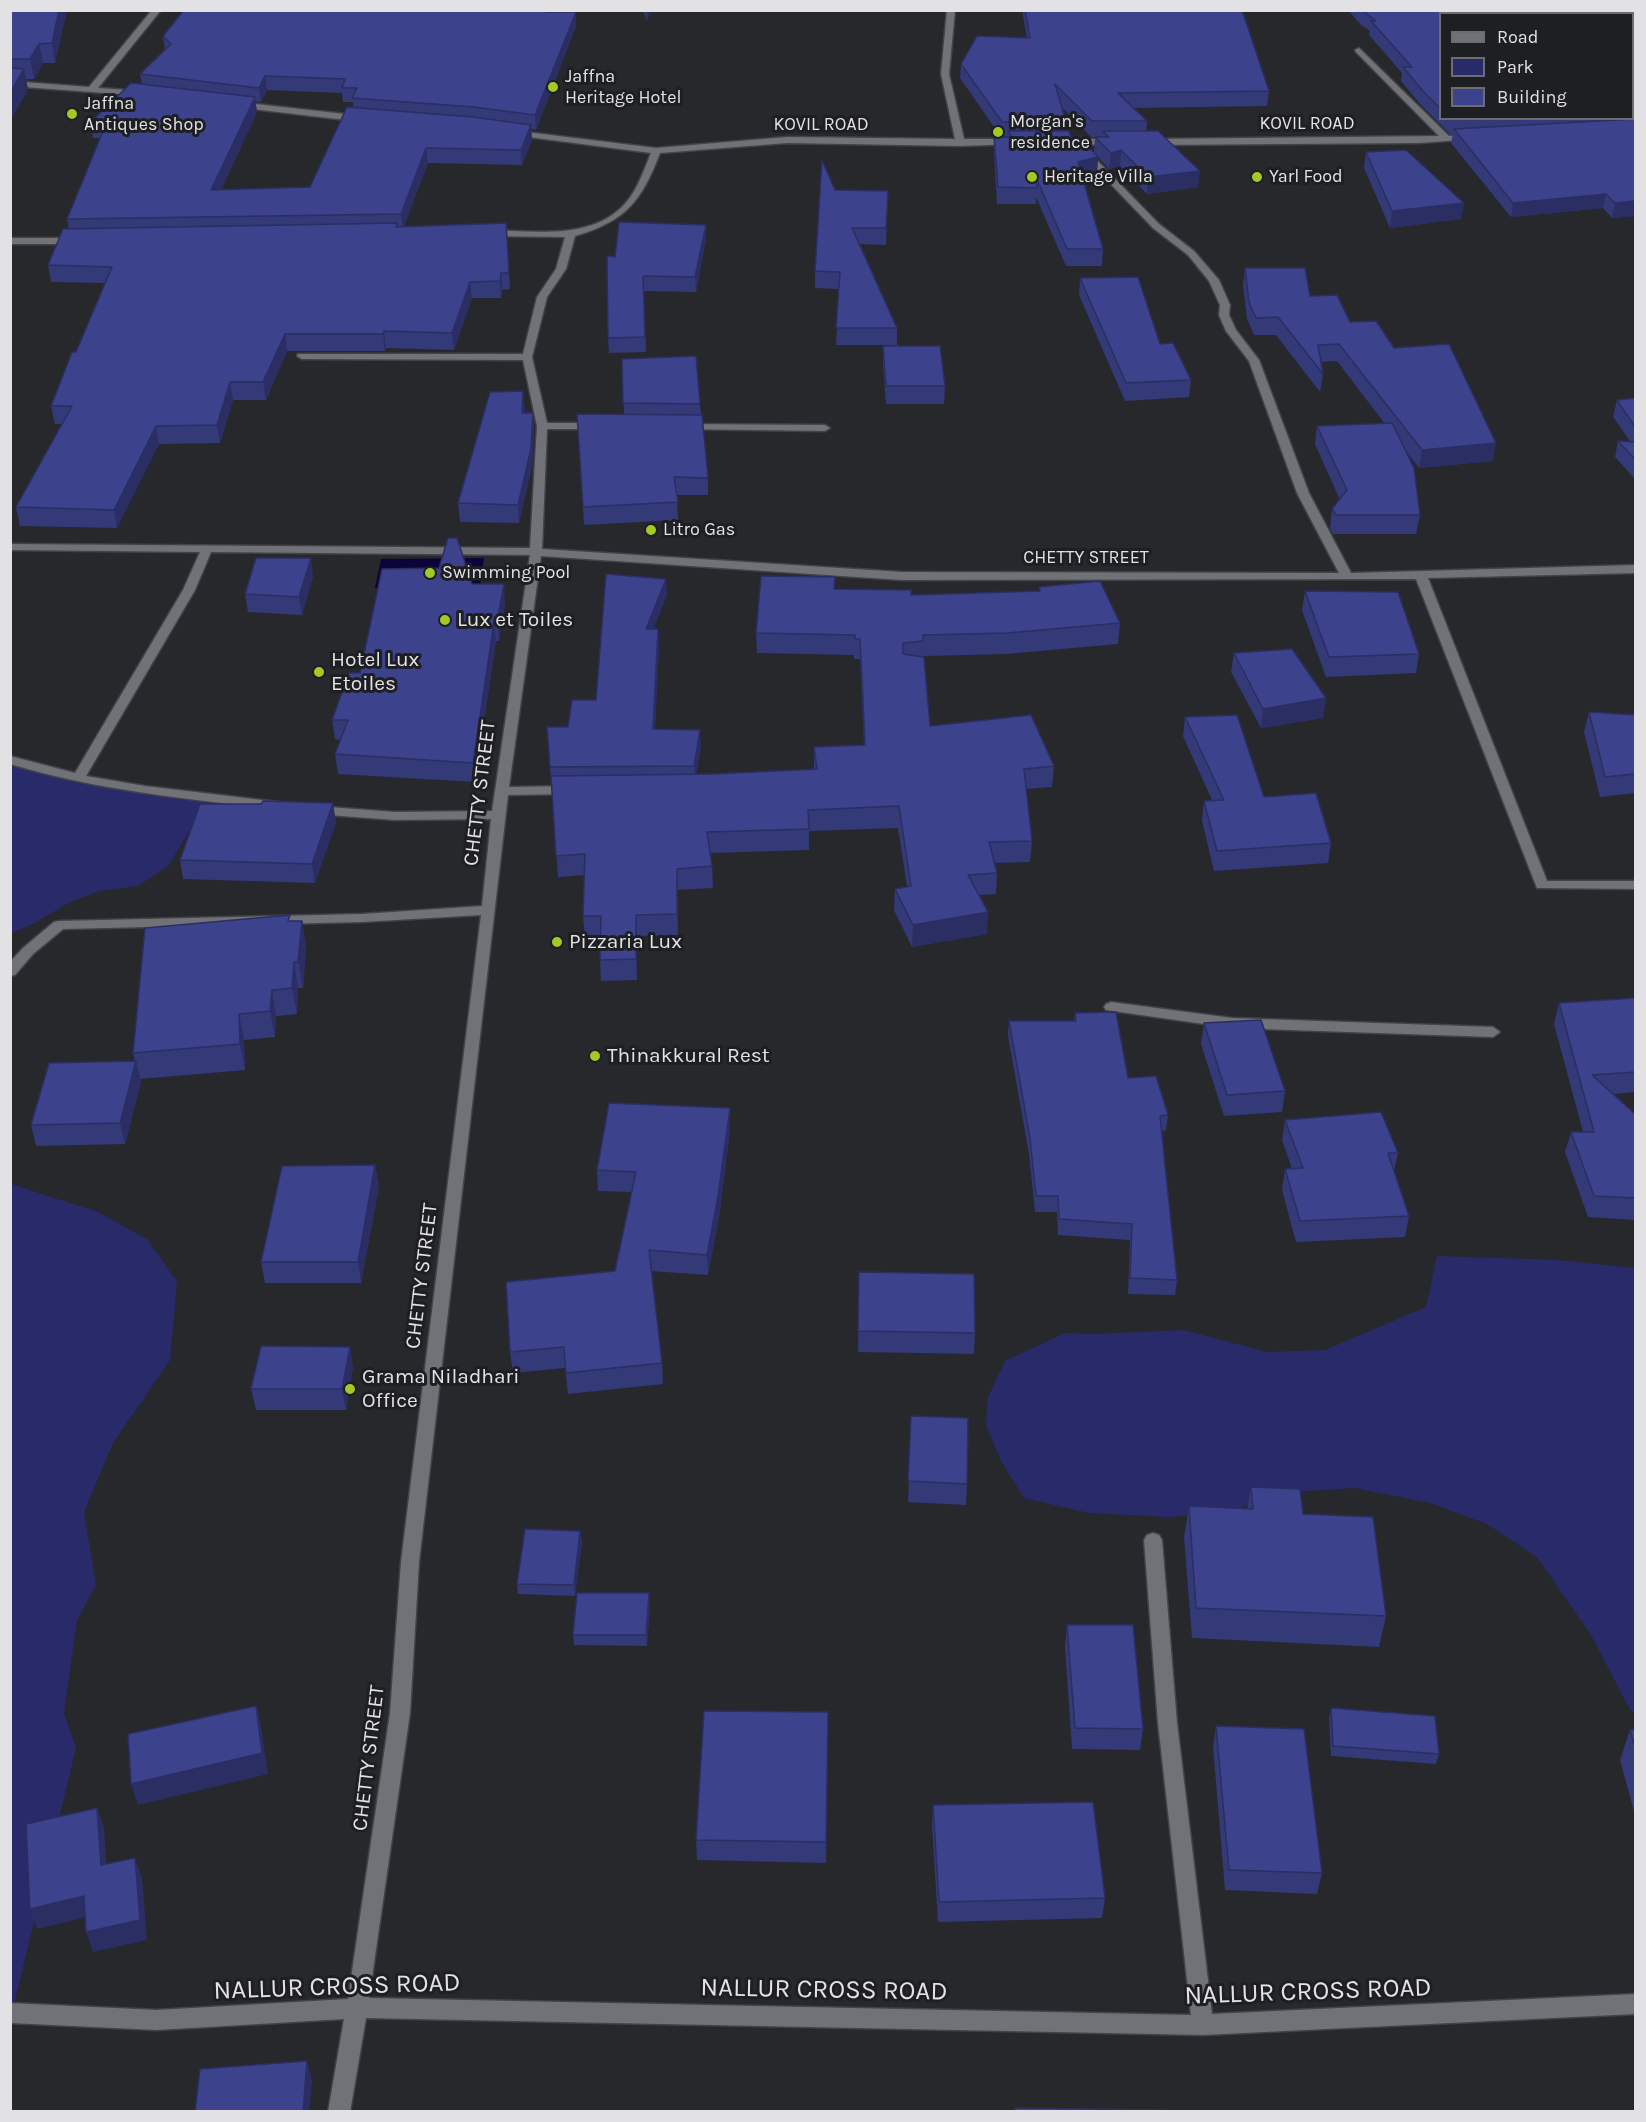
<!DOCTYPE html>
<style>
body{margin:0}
#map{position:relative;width:1646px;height:2122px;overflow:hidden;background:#27282c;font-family:Karla,sans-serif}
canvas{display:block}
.frame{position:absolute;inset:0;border:12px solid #e2e2e5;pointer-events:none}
.legend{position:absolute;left:1439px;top:12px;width:195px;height:108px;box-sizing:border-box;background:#1e1f23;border:2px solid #6c6d71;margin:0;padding:8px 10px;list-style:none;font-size:18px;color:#e2e2e5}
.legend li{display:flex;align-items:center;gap:12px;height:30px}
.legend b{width:30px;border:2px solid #6c6d71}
</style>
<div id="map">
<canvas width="1646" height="2122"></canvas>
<div class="frame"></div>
<ul class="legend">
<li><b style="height:8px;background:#717278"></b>Road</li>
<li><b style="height:16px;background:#282a6a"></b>Park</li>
<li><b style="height:16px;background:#3d428c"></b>Building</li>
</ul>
</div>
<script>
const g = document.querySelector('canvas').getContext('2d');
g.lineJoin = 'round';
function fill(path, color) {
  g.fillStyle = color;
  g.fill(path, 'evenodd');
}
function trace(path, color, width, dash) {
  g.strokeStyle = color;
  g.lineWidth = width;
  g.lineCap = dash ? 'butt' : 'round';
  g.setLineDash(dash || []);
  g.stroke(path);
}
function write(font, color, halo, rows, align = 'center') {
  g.font = font + ' Karla,sans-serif';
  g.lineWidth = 6;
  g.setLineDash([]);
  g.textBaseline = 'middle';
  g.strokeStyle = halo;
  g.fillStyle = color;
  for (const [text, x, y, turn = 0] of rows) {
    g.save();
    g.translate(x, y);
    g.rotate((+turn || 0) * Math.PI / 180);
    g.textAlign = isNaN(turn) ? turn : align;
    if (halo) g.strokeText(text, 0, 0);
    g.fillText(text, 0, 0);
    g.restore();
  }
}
fill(new Path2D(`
 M11 760 78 779 209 797 169 865 138 886 99 891 70 902 33 924 11 933Z
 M10 1181 14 1185 98 1212 148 1240 177 1282 170 1360 113 1443 84 1512 96 1585 77 1620 64 1713 76 1748 12 2013H10Z
 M1437 1256 1557 1260 1635 1268V1713L1630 1710 1591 1635 1537 1557 1487 1524 1430 1503 1355 1488 1289 1492 1222 1513 1169 1517 1089 1513 1024 1498 1001 1461 986 1425 988 1397 1005 1361 1065 1333 1093 1334 1183 1330 1267 1352 1325 1350 1426 1307Z`), '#282a6a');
fill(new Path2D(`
 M484 558 480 587 375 588 381 559Z`), '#0b043a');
const minor = new Path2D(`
 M152 10H161L98 88 143 91 146 92V96L10 86V81L89 87Z
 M947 10H955L949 74 964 139H1015L1018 140V144L960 146 787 143 660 153C641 202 626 221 575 236L566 269 547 297 532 357 547 423H599L604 426 599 429H547L542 549 902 572 1339 573 1297 493 1249 361 1226 331 1219 315 1220 305 1209 281 1188 255 1153 228 1079 151 1086 149 1159 224 1194 251 1219 280 1230 305 1229 315 1236 330 1259 360 1309 493 1351 573 1636 565V573L1428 578 1547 881H1636V889L1537 888 1416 579 902 580 541 556 509 787 571 786 578 790 571 794 508 795 419 1562 410 1713 369 1998 1191 2015 1158 1723 1144 1540 1147 1535 1153 1533 1159 1535 1162 1540 1177 1723 1212 2014 1636 1994V2014L1203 2035 366 2018 350 2112H328L344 2019 157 2030 10 2023V2003L157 2010 348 1999 390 1713 401 1562 481 915 362 922 63 929 33 954 15 975 10 976V962L23 948 54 922 59 921 362 914 482 906 491 819 395 820 315 814 308 810 315 806 395 812 492 811 530 555 211 552 195 590 86 776 145 786 287 803 289 806 282 810C190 799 99 791 10 764V756L75 773 183 590 200 552 10 550V544L530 548 537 426 523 360 302 359 297 356 298 354H523L537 297 556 269 565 237 487 236 482 233 487 230C535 231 600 242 631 196 640 183 645 167 651 153L513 135 509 132 510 130 656 148 787 137 955 139 941 74Z
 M1359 48 1449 136 1471 134 1475 137 1474 139 1419 143 1150 145 1146 142 1150 139 1439 136 1356 52 1355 50Z
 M238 102 363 116 367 119 363 122 235 107V103Z
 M1063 139H1114L1118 142 1114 145 1060 144V140Z
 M10 238H76L81 241 76 244H10Z
 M683 424 825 425 830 428 825 431 679 429V425Z
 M1111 1002 1232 1018 1493 1027 1500 1032 1493 1037 1232 1028 1106 1010 1104 1007 1106 1004Z`);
trace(minor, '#424347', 3);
fill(minor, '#717278');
fill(new Path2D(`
 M10 10H67L55 63H43L34 79H26L28 89 10 121Z
 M184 10H548V12H576V26L536 130 531 129 532 140 522 165 428 163 404 226 507 239 510 289 502 290 501 298H472L454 350 386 348 385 351H287L266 400H233L220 443 159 444 117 528 20 526 16 507 62 424H55L51 406 76 352 105 283 51 282 48 265 69 229 67 219 101 138H93L90 123 142 84 140 74 165 50 163 36ZM267 90 342 93 343 102H353V108L310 187 221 190 257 112 255 101 261 102Z
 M643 10H666L649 12 647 21Z
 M1022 10H1242L1269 91 1267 106 1133 108 1147 121 1146 131 1198 187 1147 194 1120 166 1109 169 1098 157 1097 173 1082 177 1103 249 1102 266H1066L1036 197V204H997L994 153V137H1001L960 78 961 64 1027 38ZM1061 106 1091 137H1102H1095L1094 153 1071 137 1065 131 1066 122Z
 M1348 10H1487L1440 14V118H1632V39H1635V216L1612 218 1603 208 1511 217 1451 143 1453 134H1450L1420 104 1401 81 1402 73 1369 35 1370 31 1361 25Z
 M1366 152 1464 203 1461 219 1390 228 1364 168Z
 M835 190 888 191 886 245 860 244 897 328V345H836L839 289 815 288V271Z
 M706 225V239L696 292 644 291 646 352 609 353 608 338 615 257Z
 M1245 268 1310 296 1350 322 1394 348 1493 461 1419 468 1405 450 1420 515 1416 534H1333L1330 528 1332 509 1340 500 1315 444 1317 426 1385 424 1337 361 1321 362 1323 374 1320 392 1276 335H1254L1247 319 1243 285Z
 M1080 278 1160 344 1191 380 1189 397 1125 401 1079 295Z
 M883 346 945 386 944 404H886L883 364Z
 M622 359 700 404 708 478V495H677L678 520 584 525 577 414 624 415Z
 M1635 398V479L1615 457 1618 441H1630L1613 417 1617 400Z
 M525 409 524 413H533L534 431 532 466 519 523 460 522 458 503Z
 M313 576 302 615 248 612 245 594Z
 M835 577V589L911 595 1039 591V587L1120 623 1118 644 1006 654 923 656 930 726 1054 766 1052 787 1026 789 1032 841 1030 862 994 863 997 873 996 894 979 895 987 934 912 947 894 910 895 889 907 887 898 828 809 831V850L710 853 712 866 713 888 678 890V935L637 936V980L601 981 600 960V937L585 938 583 916 585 875 558 877 547 727H568L596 700 667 595 653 629H658L659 646 655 729 701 747 696 774 814 770V747L864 745 860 659H854V655L757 653 756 633Z
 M472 584 505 603 499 641H496L475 782 338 774 335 754 341 740 335 739 332 720 360 673Z
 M1305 591 1419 654 1416 673 1326 677 1302 610Z
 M1234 653 1326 698 1323 718 1261 728 1231 672Z
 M1589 712 1635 715V793L1600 797 1584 732Z
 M1185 717 1264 797 1331 843 1328 863 1214 871 1202 821 1204 801 1212 800 1183 736Z
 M336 822 315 883 183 879 180 860Z
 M291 921H302L306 946 303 988H298L297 1014 276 1016 275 1037 244 1040 245 1070 140 1079 141 1082 125 1144 36 1146 31 1125 135 1061 133 1053Z
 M1635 998V1092L1613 1094 1635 1114V1220L1588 1217 1565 1152 1571 1132H1583L1554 1024 1559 1003Z
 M1075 1013 1128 1078 1168 1115 1166 1130 1162 1131 1177 1280 1175 1295 1128 1294 1130 1240 1058 1235 1057 1212H1035L1029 1154 1008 1036 1009 1021H1074Z
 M1204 1023 1285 1091 1282 1112 1224 1116 1201 1044Z
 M1285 1120 1398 1153 1394 1171 1409 1216 1405 1237 1296 1242 1282 1190 1285 1169H1292L1282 1140Z
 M730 1129 719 1217 708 1275 651 1271 662 1363 663 1384 568 1394 565 1368 513 1373 510 1352 615 1271 632 1192 598 1191 597 1170Z
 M375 1165 379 1186 361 1283H265L261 1262Z
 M859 1272 975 1333 974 1354 858 1352Z
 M353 1367 346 1410H256L251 1389Z
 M911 1416 967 1484 966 1505 908 1502Z
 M1251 1487 1303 1514 1386 1616 1379 1647 1192 1638 1184 1537 1189 1506 1247 1509Z
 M580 1531 582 1541 575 1596 518 1594 517 1584Z
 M649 1593 650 1603 647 1646 574 1645 573 1635Z
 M1067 1625 1143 1729 1140 1750 1072 1749 1065 1646Z
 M1331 1708 1439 1754 1436 1764 1331 1756 1329 1718Z
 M1216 1726 1322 1873 1317 1894 1225 1890 1213 1747Z
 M1635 1729V1815L1620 1760 1630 1730Z
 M828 1733 826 1863 697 1860 696 1840Z
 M933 1805 1105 1898 1102 1918 938 1922 932 1826Z`), '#343978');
fill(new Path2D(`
 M59 10H67L55 63 52 43Z
 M646 10H649L647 21Z
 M576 12V26L536 130 535 115Z
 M39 44 43 63 34 79 30 59Z
 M24 69 28 89 10 121V93Z
 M265 76 267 90 261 102 259 88Z
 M255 97 257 112 214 206 211 190Z
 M531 125 532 140 522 165 521 150Z
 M426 148 428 163 403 229 401 214Z
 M1121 150 1120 166 1109 169 1111 153Z
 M1098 157 1097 173 1077 178 1078 162Z
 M1200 171 1198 187 1147 194 1148 177Z
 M1606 194 1603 208 1511 217 1513 203Z
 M1635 201V216L1612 218 1615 203Z
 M1464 203 1461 219 1390 228 1392 211Z
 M706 225V239L696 292 695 277Z
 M501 273 502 290 501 298 500 281Z
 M470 282 472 298 454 350 452 333Z
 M384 331 386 348 385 351 383 334Z
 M285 334 287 351 266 400 263 382Z
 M230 382 233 400 220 443 217 425Z
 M523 391 525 409 524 430 522 413Z
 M533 413 534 431 532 466 519 523 518 505Z
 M156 426 159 444 117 528 114 510Z
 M1496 443 1493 461 1419 468 1422 450Z
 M311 558 313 576 302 615 299 597Z
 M666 579 667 595 647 646 646 629Z
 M504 584 505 603 499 641 497 622Z
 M494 622 496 641 475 782 473 763Z
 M658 629 659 646 654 745 653 729Z
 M1326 698 1323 718 1261 728 1263 709Z
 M700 730 701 747 695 783 694 766Z
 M333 803 336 822 315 883 312 864Z
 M677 869 678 890V935L677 914Z
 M988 912 987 934 912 947 913 925Z
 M636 915 637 936V980L636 959Z
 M302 921 306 946 303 988 298 962Z
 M294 962 298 988 297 1014 292 988Z
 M272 990 276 1016 275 1037 270 1011Z
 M239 1014 244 1040 245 1070 240 1044Z
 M136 1061 141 1082 125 1144 120 1123Z
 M730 1108V1129L719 1217 708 1275 707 1255Z
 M375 1165 379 1186 361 1283 358 1262Z
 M350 1347 353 1367 346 1410 342 1389Z
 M580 1531 582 1541 575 1596 574 1585Z
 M649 1593 650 1603 647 1646 646 1635Z
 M256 1706 261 1726 268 1774 138 1805 131 1784Z
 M97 1808 104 1828 108 1886 101 1865Z
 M135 1858 142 1878 147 1940 93 1952 86 1932Z
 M84 1896 91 1916 37 1929 30 1909Z
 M307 2061 312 2081 309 2112H303Z`), '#2b2e62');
const building = new Path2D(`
 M10 10H59L52 43 39 44 30 59H10Z
 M184 10H547L546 12H576L535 115 474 107 352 98 357 88H342L345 79 265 76 259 88 140 74 171 44 163 36Z
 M1025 10H1242L1269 91 1118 93 1147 121H1092L1055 84 1066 122H1002L961 64 977 36 1030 38Z
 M1362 10H1487L1489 14H1440V108L1422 90 1403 67H1412L1371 21H1376Z
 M1632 39H1635V110H1632Z
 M10 68 24 69 10 93Z
 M131 83 255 97 211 190 310 187 347 107 473 117 531 125 521 150 426 148 401 214 67 219 106 124 90 123Z
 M1635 119V201L1615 203 1606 194 1513 203 1454 129Z
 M1008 131H1069L1071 137H1079L1098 157 1078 162 1103 249H1067L1036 177 1037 188 998 187 994 137H1012Z
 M1103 131H1158L1200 171 1148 177 1121 150 1111 153 1095 137H1109Z
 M1406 150 1464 203 1392 211 1366 152Z
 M822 160 835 190 888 191 886 228H852L897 328H836L840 272 815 271Z
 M619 222 706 225 695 277 643 276 645 337 608 338 607 256 615 257Z
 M397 223 396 227 506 223 509 273H501L500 281 470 282 452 333 384 331 383 334H285L263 382H230L217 425 156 426 114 510 16 507 72 406H51L72 352H76L112 267 48 265 63 229Z
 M1245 268H1305L1310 296 1337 295 1350 322 1376 321 1394 348 1449 344 1496 443 1422 450 1339 344 1318 345 1323 374 1278 317 1256 318 1249 302Z
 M1138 277 1160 344 1173 343 1191 380 1126 383 1080 278Z
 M883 346H940L945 386H886Z
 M696 356 700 404 623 403 622 359Z
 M523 391 522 413H533L531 448 518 505 458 503 490 392Z
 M1635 398V427L1617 400Z
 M577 414 702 415 708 478 674 477 678 502 583 507Z
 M1392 423 1414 468 1420 515H1336L1332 509 1347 490 1317 426Z
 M1618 441 1635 442V459Z
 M448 538H457L472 584H504L497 622H494L473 763 335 754 348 720H332L349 673H360L382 569 439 568Z
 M256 558H311L299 597 245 594Z
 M606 574 666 579 646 629H658L653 729 700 730 694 766 550 767 547 727H568L572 700H596Z
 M761 576 835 577 834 589 911 590V595L1040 591 1039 587 1100 581 1120 623 1007 633 923 635V641L903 643V654L924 657 930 726 1031 715 1054 766 1024 769 1032 841 989 842 997 873 968 875 988 912 913 925 895 889 911 886 899 806 808 810 809 829 707 832 712 866 677 869V914L636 915V959L600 960 601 916H583L585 854 556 856 551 776 714 774 817 769 814 747 865 745 860 639H855V635L756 633Z
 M1305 591 1398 592 1419 654 1329 657Z
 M1292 649 1326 698 1263 709 1234 653Z
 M1589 712 1635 715V774L1605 777Z
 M1237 715 1264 797 1316 793 1331 843 1217 851 1204 801 1224 800 1185 717Z
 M263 801 333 803 312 864 180 860 200 804H261Z
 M290 915 288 921H302L298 962H294L292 988 272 990 270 1011 239 1014 240 1044 133 1053 145 928Z
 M1635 998V1072L1592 1075 1635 1114V1198L1594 1196 1571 1132H1594L1559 1003Z
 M1116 1012 1128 1078 1156 1076 1168 1115 1160 1116 1177 1280 1130 1278 1132 1224 1059 1219 1058 1196H1036L1030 1138 1009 1021H1076L1075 1013Z
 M1261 1020 1285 1091 1227 1095 1204 1023Z
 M136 1061 120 1123 31 1125 49 1063Z
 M609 1103 730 1108 718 1196 707 1255 649 1250 662 1363 566 1373 564 1347 510 1352 506 1282 615 1271 636 1172 597 1170Z
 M1381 1112 1398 1153H1388L1409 1216 1300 1221 1285 1169 1303 1168 1285 1120Z
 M375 1165 358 1262H261L282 1166Z
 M859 1272 974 1274 975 1333 858 1331Z
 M261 1346 350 1347 342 1389H251Z
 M911 1416 968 1418 967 1484 908 1481Z
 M1251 1487 1300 1489 1303 1514 1373 1517 1386 1616 1196 1608 1189 1506 1253 1509Z
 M525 1529 580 1531 574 1585 517 1584Z
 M577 1593H649L646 1635H573Z
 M1067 1625H1133L1143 1729 1075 1728Z
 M256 1706 262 1753 131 1784 128 1734Z
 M1331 1708 1435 1716 1439 1754 1333 1746Z
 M704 1711 828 1712 826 1842 696 1840Z
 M1216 1726 1304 1729 1322 1873 1229 1870Z
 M1635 1729V1747L1630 1730Z
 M1093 1802 1105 1898 939 1902 933 1805Z
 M97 1808 101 1865 135 1858 140 1920 86 1932 84 1896 30 1909 26 1824Z
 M307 2061 303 2112H195L200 2069Z
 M1015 2108 1166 2110V2112H1015Z`);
fill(building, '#3d428c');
trace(building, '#2b2e62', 1.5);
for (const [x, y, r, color] of [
 [553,87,6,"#a3c927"],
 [72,114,6,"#a3c927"],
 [998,132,6,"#a3c927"],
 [1032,177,6,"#a3c927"],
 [1257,177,6,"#a3c927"],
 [651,530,6,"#a3c927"],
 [430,573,6,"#a3c927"],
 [445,620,6,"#a3c927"],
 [319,672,6,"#a3c927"],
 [557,942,6,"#a3c927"],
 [595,1056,6,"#a3c927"],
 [350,1389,6,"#a3c927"]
]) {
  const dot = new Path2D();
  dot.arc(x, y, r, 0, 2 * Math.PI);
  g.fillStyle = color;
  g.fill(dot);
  trace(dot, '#1e1f23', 2);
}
write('18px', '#e2e2e5', '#1e1f23', [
 ["Jaffna",565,77],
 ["Heritage Hotel",565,98],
 ["Jaffna",84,104],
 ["Antiques Shop",84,125],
 ["Morgan's",1010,122],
 ["residence",1010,143],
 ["Heritage Villa",1044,177],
 ["Yarl Food",1269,177],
 ["Litro Gas",663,530],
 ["Swimming Pool",442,573]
], 'left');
write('18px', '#e2e2e5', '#1e1f23', [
 ["KOVIL ROAD",1307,124],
 ["KOVIL ROAD",821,125],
 ["CHETTY STREET",1086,558]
]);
write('21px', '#e2e2e5', '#1e1f23', [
 ["Lux et Toiles",457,620],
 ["Hotel Lux",331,660],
 ["Etoiles",331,684],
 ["Pizzaria Lux",569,942],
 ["Thinakkural Rest",607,1056],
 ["Grama Niladhari",362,1377],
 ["Office",362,1401]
], 'left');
write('21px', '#e2e2e5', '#1e1f23', [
 ["CHETTY STREET",480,793,-83],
 ["CHETTY STREET",422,1276,-83],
 ["CHETTY STREET",369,1758,-83]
]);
write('26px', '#e2e2e5', '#1e1f23', [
 ["NALLUR CROSS ROAD",337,1987,-2],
 ["NALLUR CROSS ROAD",824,1990,1],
 ["NALLUR CROSS ROAD",1308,1992,-2]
]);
</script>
